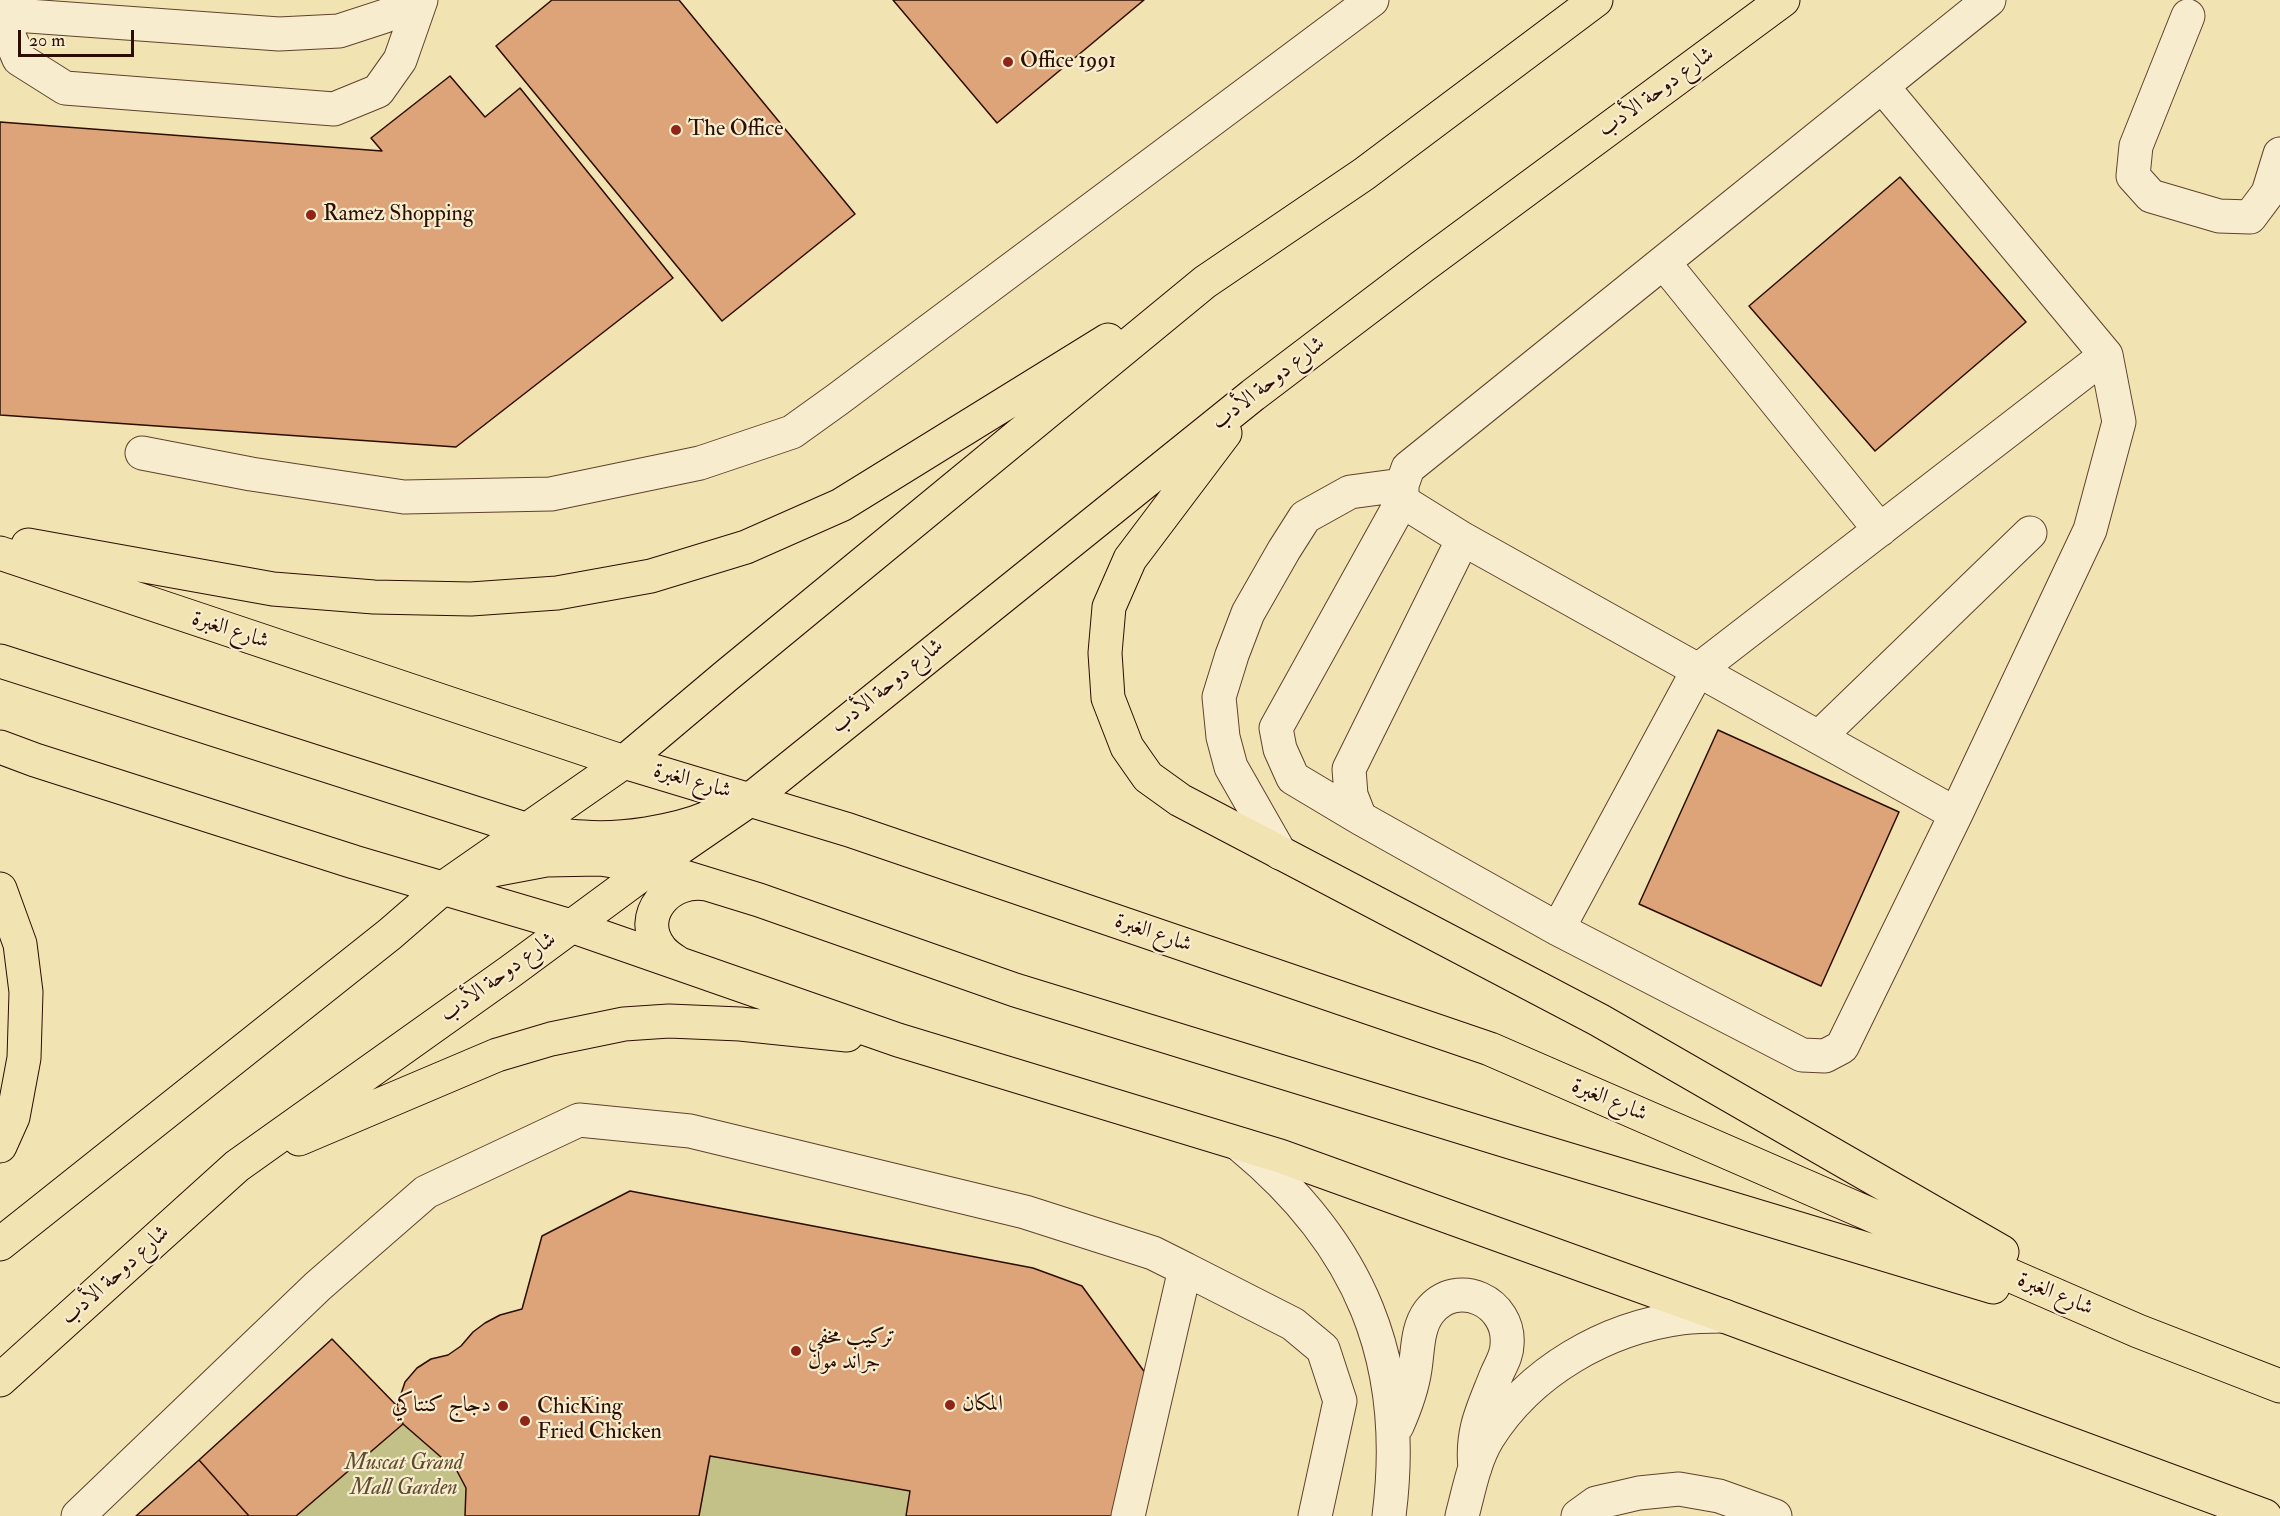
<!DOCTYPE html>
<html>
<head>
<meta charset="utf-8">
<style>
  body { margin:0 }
  #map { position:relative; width:2280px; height:1516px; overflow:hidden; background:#f2e3b3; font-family:"IM FELL Double Pica",serif }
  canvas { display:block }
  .scale { position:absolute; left:18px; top:30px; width:116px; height:27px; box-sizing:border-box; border:3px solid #2c0d00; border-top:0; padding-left:8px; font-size:18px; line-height:21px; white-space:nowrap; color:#2c0d00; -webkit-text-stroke:4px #f7edce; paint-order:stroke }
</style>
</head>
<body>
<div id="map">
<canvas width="2280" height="1516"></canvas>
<div class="scale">20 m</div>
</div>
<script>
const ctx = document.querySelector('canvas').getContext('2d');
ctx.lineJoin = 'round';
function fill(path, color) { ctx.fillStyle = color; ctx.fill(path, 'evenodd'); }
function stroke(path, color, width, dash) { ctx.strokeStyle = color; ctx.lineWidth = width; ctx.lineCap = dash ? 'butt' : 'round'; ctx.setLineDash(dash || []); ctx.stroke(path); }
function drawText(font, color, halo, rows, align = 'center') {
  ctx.font = font + ' "IM FELL Double Pica",Amiri,serif'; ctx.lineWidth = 4.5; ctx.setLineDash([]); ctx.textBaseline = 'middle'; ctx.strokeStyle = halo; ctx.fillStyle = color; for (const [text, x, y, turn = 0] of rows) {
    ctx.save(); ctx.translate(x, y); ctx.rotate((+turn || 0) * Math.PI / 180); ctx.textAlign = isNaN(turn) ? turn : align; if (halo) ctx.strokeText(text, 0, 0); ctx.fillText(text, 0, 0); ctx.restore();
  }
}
const green = new Path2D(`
  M403,1424L457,1471L466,1488L465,1516H296Z
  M710,1456L910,1491L906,1516H699Z`);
const building = new Path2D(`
  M552,0H679L855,214L722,321L496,46Z
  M893,0H1144L997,123Z
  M450,76L485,117L520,88L673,278L456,447L0,415V122L382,151L371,138Z
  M1900,177L2026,322L1875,451L1749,306Z
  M1718,730L1899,812L1821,986L1639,904Z
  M630,1191L1033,1268L1082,1286L1146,1374L1116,1516H906L910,1491L710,1456L699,1516H465L466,1488L457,1471L403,1424L397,1406L405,1382L417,1368L431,1359L448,1355L461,1346L473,1332L485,1323L500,1315L522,1309L542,1236Z
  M332,1339L397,1406L403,1424L296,1516H249L199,1460Z
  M199,1460L249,1516H136Z`);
const minor = new Path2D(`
  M0,14L279,34L339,31L385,16L421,0
  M0,15L19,59L65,88L334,109L378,91L400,60L421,0
  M2188,16L2136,146L2133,176L2151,196L2219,216L2250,217L2268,193L2280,154
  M1882,86L2106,355L2119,422L2090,530L1956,814
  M1664,263L1880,530
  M142,453L251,474L404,497L551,494L700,463L792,432L838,399L1372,0
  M1402,501L1463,539L1956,814L1842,1047L1825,1056L1802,1055L1558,929L1360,818L1293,778L1280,749L1276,728L1402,501V485L1408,468L1989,0
  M1819,737L2030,533
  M1360,818L1351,795L1349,769L1463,539
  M1280,853L1231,767L1223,737L1219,697L1232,655L1248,613L1284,550L1305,517L1350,492L1402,485
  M1558,929L1698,670L2106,355
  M1240,1145C1360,1244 1409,1360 1389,1516
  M1185,1269L1293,1324L1323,1349L1340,1401L1315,1516
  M1397,1426C1405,1408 1412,1390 1415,1369C1418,1350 1417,1328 1429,1312C1457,1276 1511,1302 1507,1345C1507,1356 1500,1366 1496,1376C1483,1409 1471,1431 1475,1468
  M78,1516L318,1286L426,1192L579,1120L690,1131L1025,1212L1153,1253L1185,1269L1128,1516
  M1462,1516C1469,1490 1474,1461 1488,1438C1530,1371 1606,1328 1682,1318C1696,1316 1710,1316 1724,1316
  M1578,1516L1596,1503L1639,1493L1679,1489L1719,1496L1775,1516`);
const major = new Path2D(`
  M1225,433L1130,559L1109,607L1105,653L1108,698L1127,747L1148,777L1180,800L1599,1020L2002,1252
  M28,545L273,589L374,597L471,599L557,593L651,576L746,547L841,505L1108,340
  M0,553L624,762L849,830L1490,1049L2138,1331L2280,1386
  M0,661L528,830C546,832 564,836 583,837C621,840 674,832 710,817
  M0,747L35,760L354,862L571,926L898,1040L1280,1156L1724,1316L2265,1516
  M474,877L493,870L546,860L600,859L652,867L759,900L1015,990L1510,1142L1993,1287
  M0,889L20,944L26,992L24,1058L13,1117L0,1146
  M678,963C672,959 665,955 660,948C636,916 669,877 707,884
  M299,1139L497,1055L551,1039L624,1024L669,1021L740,1024L847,1035
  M0,1244L390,934L443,888L624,762L726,676L1205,282L1364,174L1596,0
  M0,1380L237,1166L511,971L652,867L751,799L1253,395L1423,266L1783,0`);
const markers = [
  [1008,62,6,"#8f2418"],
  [676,130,6,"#8f2418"],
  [311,215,6,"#8f2418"],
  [796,1351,6,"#8f2418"],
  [950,1405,6,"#8f2418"],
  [503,1406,6,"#8f2418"],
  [525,1421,6,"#8f2418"]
];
const poiNames = [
  ["Office 1991",1020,62],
  ["The Office",688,130],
  ["Ramez Shopping",323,215],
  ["تركيب مخفي",808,1338],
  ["جراند مول",808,1363],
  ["المكان",962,1405],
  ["دجاج كنتاكي",491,1406,"right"],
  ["ChicKing",537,1408],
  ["Fried Chicken",537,1433]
];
const streetNames = [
  ["شارع دوحة الأدب",1657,93,-36],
  ["شارع دوحة الأدب",1269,384,-38],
  ["شارع الغبرة",230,631,18],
  ["شارع دوحة الأدب",888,687,-39],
  ["شارع الغبرة",692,782,16],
  ["شارع الغبرة",1153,934,19],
  ["شارع دوحة الأدب",499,978,-36],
  ["شارع الغبرة",1609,1101,23],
  ["شارع دوحة الأدب",116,1276,-42],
  ["شارع الغبرة",2055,1295,23]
];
const parkNames = [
  ["Muscat Grand",404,1464],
  ["Mall Garden",404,1489]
];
fill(green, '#c3c187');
fill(building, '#dda47a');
stroke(building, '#2c0d00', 1.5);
stroke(minor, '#5e422d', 35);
stroke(major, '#2c0d00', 35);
stroke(minor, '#f7edce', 33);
stroke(major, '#f2e3b3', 33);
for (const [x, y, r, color] of markers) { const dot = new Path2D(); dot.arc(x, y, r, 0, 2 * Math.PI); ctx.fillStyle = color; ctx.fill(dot); stroke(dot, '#f7edce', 2); }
drawText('22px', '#2c0d00', '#f7edce', poiNames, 'left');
drawText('22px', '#2c0d00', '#f7edce', streetNames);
drawText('italic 22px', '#614c2f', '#f7edce', parkNames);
</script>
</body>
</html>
